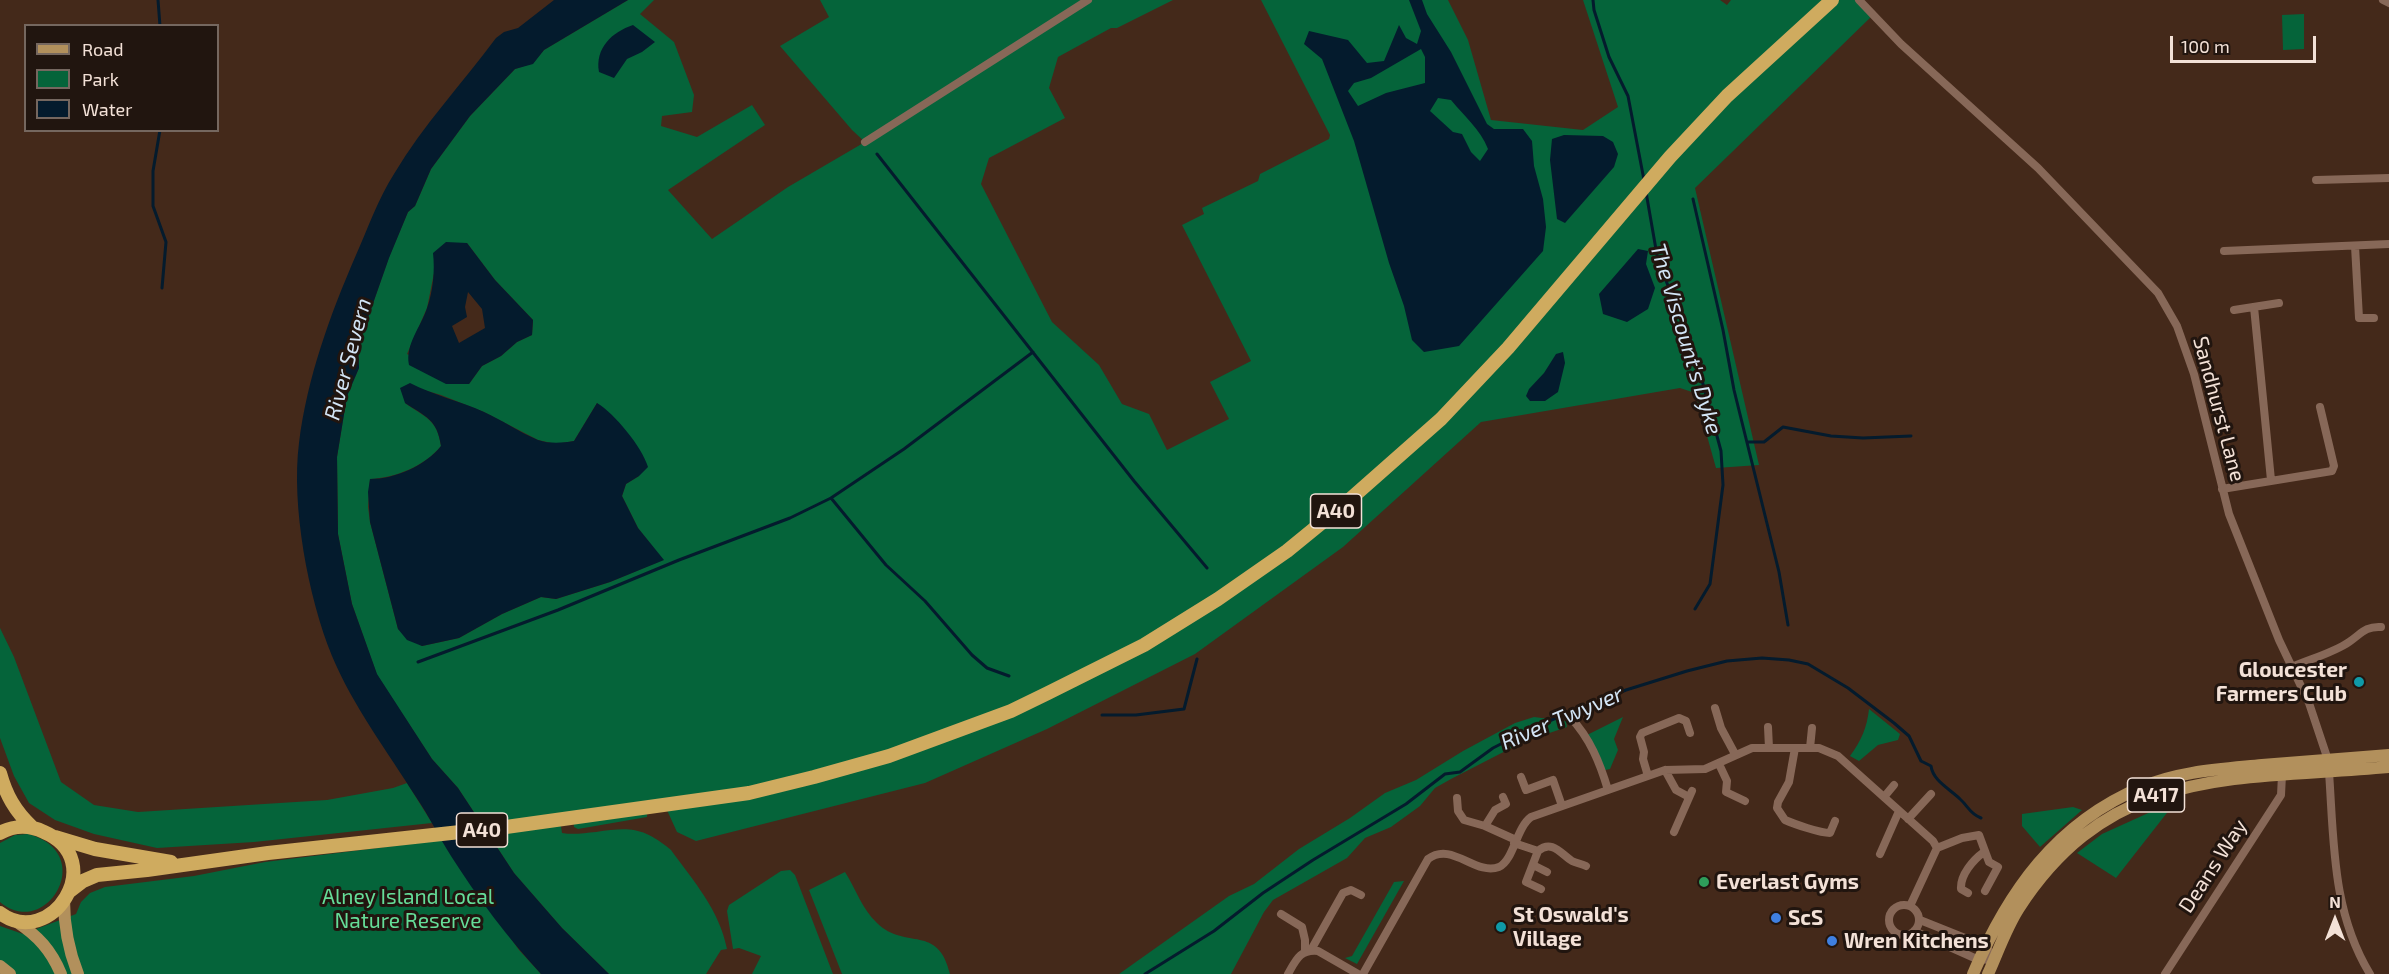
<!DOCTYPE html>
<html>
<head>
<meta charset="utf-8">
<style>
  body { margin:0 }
  #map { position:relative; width:2389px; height:974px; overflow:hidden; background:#44291a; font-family:"Exo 2",sans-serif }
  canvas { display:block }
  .legend { position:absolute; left:24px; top:24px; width:195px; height:108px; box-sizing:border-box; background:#21150f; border:2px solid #75675f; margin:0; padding:8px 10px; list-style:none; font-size:18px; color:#f3e1d7 }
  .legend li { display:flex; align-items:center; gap:12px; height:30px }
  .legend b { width:30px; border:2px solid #75675f }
  .north { position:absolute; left:2305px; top:890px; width:60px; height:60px; -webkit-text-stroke:4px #21150f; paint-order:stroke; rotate:0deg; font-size:16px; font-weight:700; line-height:24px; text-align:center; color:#f3e1d7 }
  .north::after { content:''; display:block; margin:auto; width:21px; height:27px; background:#f3e1d7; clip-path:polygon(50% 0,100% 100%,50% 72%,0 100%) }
  .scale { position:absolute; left:2170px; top:36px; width:146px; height:27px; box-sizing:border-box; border:3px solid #f3e1d7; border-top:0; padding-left:8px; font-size:18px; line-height:21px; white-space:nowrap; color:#f3e1d7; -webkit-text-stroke:4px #21150f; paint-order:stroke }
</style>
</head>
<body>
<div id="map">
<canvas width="2389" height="974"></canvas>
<ul class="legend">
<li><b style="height:8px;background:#b2905c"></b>Road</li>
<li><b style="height:16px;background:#05643a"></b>Park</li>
<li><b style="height:16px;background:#041b2d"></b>Water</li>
</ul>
<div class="north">N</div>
<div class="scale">100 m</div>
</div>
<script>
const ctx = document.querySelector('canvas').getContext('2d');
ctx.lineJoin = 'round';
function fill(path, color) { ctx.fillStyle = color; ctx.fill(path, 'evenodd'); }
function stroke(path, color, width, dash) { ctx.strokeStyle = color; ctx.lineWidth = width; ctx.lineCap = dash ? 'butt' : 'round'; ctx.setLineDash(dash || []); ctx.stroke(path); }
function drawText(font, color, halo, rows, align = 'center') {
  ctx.font = font + ' "Exo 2",sans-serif'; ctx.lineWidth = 6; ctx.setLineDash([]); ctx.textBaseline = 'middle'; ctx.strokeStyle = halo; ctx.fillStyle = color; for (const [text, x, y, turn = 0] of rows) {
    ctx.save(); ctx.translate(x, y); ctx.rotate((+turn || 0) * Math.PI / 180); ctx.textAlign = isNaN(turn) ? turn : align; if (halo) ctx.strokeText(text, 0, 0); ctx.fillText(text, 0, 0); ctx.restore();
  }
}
const green = new Path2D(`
  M628,0H654L640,14L674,42L694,95L692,112L662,116L661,126L697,137L752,105L765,125L668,190L712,239L788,187L865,142L852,130L780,46L829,17L820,0H1173L1117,28H1111L1058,57L1049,88L1065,118L989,158L981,184L1052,322L1099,365L1122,404L1149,414L1167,450L1229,419L1210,382L1251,361L1182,225L1204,214L1202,208L1258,181L1260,174L1329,139L1330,135L1261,0H1448L1468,40L1491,120L1583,130L1618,107L1583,0H1720L1727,5L1731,0H1859L1873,15L1695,188L1759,465L1716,468L1695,393L1680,388L1481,422L1343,547L1195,654L1047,729L925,783L696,841L677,832L666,808L647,810V817L578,829L574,827L573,818L560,820L562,833C574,835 584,833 596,832C630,827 643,827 671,850C694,882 719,909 727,949L721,950L706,974H609L562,928L514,873L458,788L432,759L377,675L352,604L338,534L337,457L347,396L359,368L358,347L389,257L408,212L415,206L431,169L470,116L515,69L533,63L544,50ZM467,243L495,280L533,320L532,335L517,342L501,356L482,366L469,384L407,354L427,308L435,268ZM424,390L441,395L484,412L538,440L556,444L574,441L597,403L639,476L626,484L622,496L638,528L663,560L610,582L556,599L541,597L502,614L459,638L422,646L398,629L370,522L368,507L370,479C395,478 425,466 441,446C437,419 426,418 405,403Z
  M2304,14V49L2283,50L2282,15Z
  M0,628L14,657L61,782L94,805L138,812L327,800L393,788L407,783L432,823L254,842L157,848L94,834L55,820L29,803L14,776L0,738Z
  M1869,709L1900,734L1898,740L1878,745L1859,761L1850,756C1861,741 1867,728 1869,709Z
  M1534,717L1566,721L1567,727L1523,742L1451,779L1435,788L1420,806L1391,827L1365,838L1347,858L1273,900L1264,912L1231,974H1119L1229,896L1254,884L1299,849L1350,818L1385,793L1416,780L1463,751L1515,723Z
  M1623,717L1614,739L1618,750L1610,769L1605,770L1587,735Z
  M2177,800L2116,878L2077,853L2102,834Z
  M2073,807L2082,810L2040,847L2022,826V814Z
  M28,834C99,853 46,941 0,902V843L15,835Z
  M442,840L519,950L541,974H0V926L23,934L76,914L81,902L90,893L105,887L194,876L265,862Z
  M790,870L795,875L833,974H752L761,956L739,948L733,949L727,911L729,905L781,871Z
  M845,872C856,889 862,909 877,923C906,951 938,923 950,974H842L809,890Z
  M1404,881L1357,964L1345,958L1352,956L1394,882Z`);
const water = new Path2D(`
  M554,0H628L544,50L533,64L515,69L470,116L431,169L415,206L408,212L389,258L358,346L359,368L347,396L337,457L338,534L352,604L377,674L432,759L458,788L514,873L562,928L609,974H541C508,938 477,897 451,856C439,837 429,816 416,797C387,751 353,706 332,656C308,597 291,505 299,443C307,378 330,315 356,255C368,228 378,199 394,174C423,125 462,84 496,38L504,32L518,28Z
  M1409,0H1422L1427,14L1451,52L1487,124L1494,129H1523L1532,141L1534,166L1543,199L1546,227L1543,251L1459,346L1424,352L1412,340L1404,306L1389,263L1354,141L1322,59L1304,44L1309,31L1348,40L1367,63L1384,61L1399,25L1406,38L1417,44L1421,31ZM1421,49L1425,57V83L1386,93L1358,106L1348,91L1354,83L1371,78ZM1438,98L1451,100C1465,117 1480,129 1488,149L1480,161L1471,152L1462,134L1453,132L1430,111Z
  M633,25L655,42L642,52L627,59L614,78L599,72C595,48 612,32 633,25Z
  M1564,135L1603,136L1613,142L1618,154L1614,167L1565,223L1557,219L1550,160L1552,139Z
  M446,242L467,243L495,280L533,320L532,335L517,342L501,356L482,366L469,384H446L409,365C405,344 421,327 427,308C433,291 435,271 433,253ZM468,292L482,309L485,328L459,343L452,326L467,317L465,307Z
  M1638,249L1648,251L1646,264L1655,288L1648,309L1627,322L1603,314L1599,294Z
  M1563,352L1565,363L1558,392L1545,401H1530L1526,396L1529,389L1544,373L1556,354Z
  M410,383C433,395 460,401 484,412C502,420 519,432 538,440C550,444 562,443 574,441L597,403C615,414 642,447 648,467L639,476L626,484L622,496L638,528L664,560L610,582L556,599L541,597L502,614L459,638L422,646L407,640L398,629L370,522L368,492L370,479C395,479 425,466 441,446C437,419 426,417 405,403L400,388Z`);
const stream = new Path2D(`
  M158,0L160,26
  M1593,0L1594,10L1609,57L1628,96L1644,180
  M160,130L153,171V206L166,242L162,288
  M877,154L1134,481L1207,568
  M1646,192L1658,261L1693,347L1721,451L1723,485L1710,584L1695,609
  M1693,199L1723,330L1734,390L1779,572L1788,625
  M1748,442H1764L1783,427L1831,436L1863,438L1911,436
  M831,498L904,449L1033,352
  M418,662L558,610L679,560L790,518L831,498L886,565L925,601L972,655L987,668L1009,676
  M1102,715H1136L1184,709L1197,659
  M1145,974L1214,931L1263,893L1313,860L1406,804L1445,774L1460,772L1493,748L1534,727L1626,690L1687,671L1727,661L1762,658L1789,660L1808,664L1848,688L1894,723L1909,736L1921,761L1931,766C1933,781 1950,789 1960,799C1969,807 1969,813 1981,818`);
const street = new Path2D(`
  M1859,0L1901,44L2038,168L2158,293L2177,326L2194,374L2229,514L2279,640L2309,703L2328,760
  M2383,0L2389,3
  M865,142L1088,0
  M2316,180L2389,178
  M2355,246L2359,318H2374
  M2224,251L2389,244
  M2254,307L2271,480
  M2234,310L2279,303
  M2222,489L2332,471L2334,466L2320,407
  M2292,667C2310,659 2333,653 2349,642C2361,634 2365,626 2381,627
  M1715,708L1721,728L1735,754
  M1570,717C1590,738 1600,763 1608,790
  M1768,727L1769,748
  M1795,748L1789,782L1778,802L1777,808L1785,820C1794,824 1820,833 1830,833L1835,821
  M1810,748L1812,728
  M1719,764L1727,781L1726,792L1745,801
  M1665,770L1676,790L1689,797
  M2329,772C2334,842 2332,912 2370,974
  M1648,776L1643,759L1644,752L1640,737L1642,733L1679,718L1686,721L1690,733
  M1521,777L1526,790L1553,780L1562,806
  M1884,797L1894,785
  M1457,798L1458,811L1464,820L1485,826L1516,840
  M1908,819L1931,794
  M1485,826L1495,810L1506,804L1503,797
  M1674,832L1692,791
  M1514,843L1538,851C1552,839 1561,854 1572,861C1576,863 1582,864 1586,866
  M1538,851L1526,882L1541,889
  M1880,854L1899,811
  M1533,865L1547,872
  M1968,893L1961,889C1960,875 1973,860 1984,852
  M1889 920a15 15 0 1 1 30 0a15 15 0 1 1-30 0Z
  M1910,906L1937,848L1962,838L1979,835L1989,862L1998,867L1985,891
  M1281,914L1302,927L1305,940V951
  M1920,920L1985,946L1995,958
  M1914,931L1979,960L1995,959
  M1311,950L1343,893L1351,890L1361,895
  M1288,974C1296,960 1300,949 1318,951L1358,974
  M1363,974L1428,859C1452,841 1475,876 1499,867C1514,860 1516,828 1531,817L1665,770L1705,769L1752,748H1819L1838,756L1933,841L1937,848
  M2165,974L2281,795L2282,775`);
const primary = new Path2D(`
  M64,900C64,927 68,949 78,974
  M17,922C38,936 51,950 61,974
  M0,966L10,974
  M1973,974C2008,892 2056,823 2142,787C2179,771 2222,769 2262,765C2304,762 2347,758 2389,755
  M1988,974C1998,952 2006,928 2019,908C2113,763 2239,781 2389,767`);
const highway = new Path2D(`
  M0,773C6,795 15,811 32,827
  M0,833C14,825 30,825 44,832C110,860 51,951 0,913
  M55,837L95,849L171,862
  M70,891L83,881L97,875L147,870L268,853L506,827L749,793L814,777L889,756L1011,711L1048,693L1144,645L1218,599L1287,551L1347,502L1441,419L1508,348L1670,157L1727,96L1832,0`);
const markers = [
  [2359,682,6,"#0f9aa8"],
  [1704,882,6,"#2e9e5b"],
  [1776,918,6,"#3f7fe0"],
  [1501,927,6,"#0f9aa8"],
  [1832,941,6,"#3f7fe0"]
];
const shields = [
  [1336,511,51],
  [2156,795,57],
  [482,830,51]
];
const shieldNames = [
  ["A40",1336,511],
  ["A417",2156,795],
  ["A40",482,830]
];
const streetNames = [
  ["Sandhurst Lane",2219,409,75],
  ["Deans Way",2213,866,-57]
];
const poiNames = [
  ["Gloucester",2347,670,"right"],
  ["Farmers Club",2347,694,"right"],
  ["Everlast Gyms",1716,882],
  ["St Oswald's",1513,915],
  ["Village",1513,939],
  ["ScS",1788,918],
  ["Wren Kitchens",1844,941]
];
const parkNames = [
  ["Alney Island Local",408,897],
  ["Nature Reserve",408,921]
];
const waterNames = [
  ["The Viscount's Dyke",1686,339,73],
  ["River Severn",348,359,-75],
  ["River Twyver",1562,718,-23]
];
fill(green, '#05643a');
fill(water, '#041b2d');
stroke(stream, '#041b2d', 3);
stroke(street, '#876858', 8);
stroke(primary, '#b2905c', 12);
stroke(highway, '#cfab5f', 14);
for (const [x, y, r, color] of markers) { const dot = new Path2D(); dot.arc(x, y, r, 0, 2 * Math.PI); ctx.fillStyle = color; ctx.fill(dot); stroke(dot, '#21150f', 2); }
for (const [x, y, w] of shields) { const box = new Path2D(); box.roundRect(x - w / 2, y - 17, w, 34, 4.5); ctx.fillStyle = '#21150f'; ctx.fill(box); stroke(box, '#f3e1d7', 1.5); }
drawText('bold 20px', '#f3e1d7', null, shieldNames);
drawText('21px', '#f3e1d7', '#21150f', streetNames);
drawText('bold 21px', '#f3e1d7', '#21150f', poiNames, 'left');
drawText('21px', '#65dd98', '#21150f', parkNames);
drawText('italic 22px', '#d3e5f6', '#21150f', waterNames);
</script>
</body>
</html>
